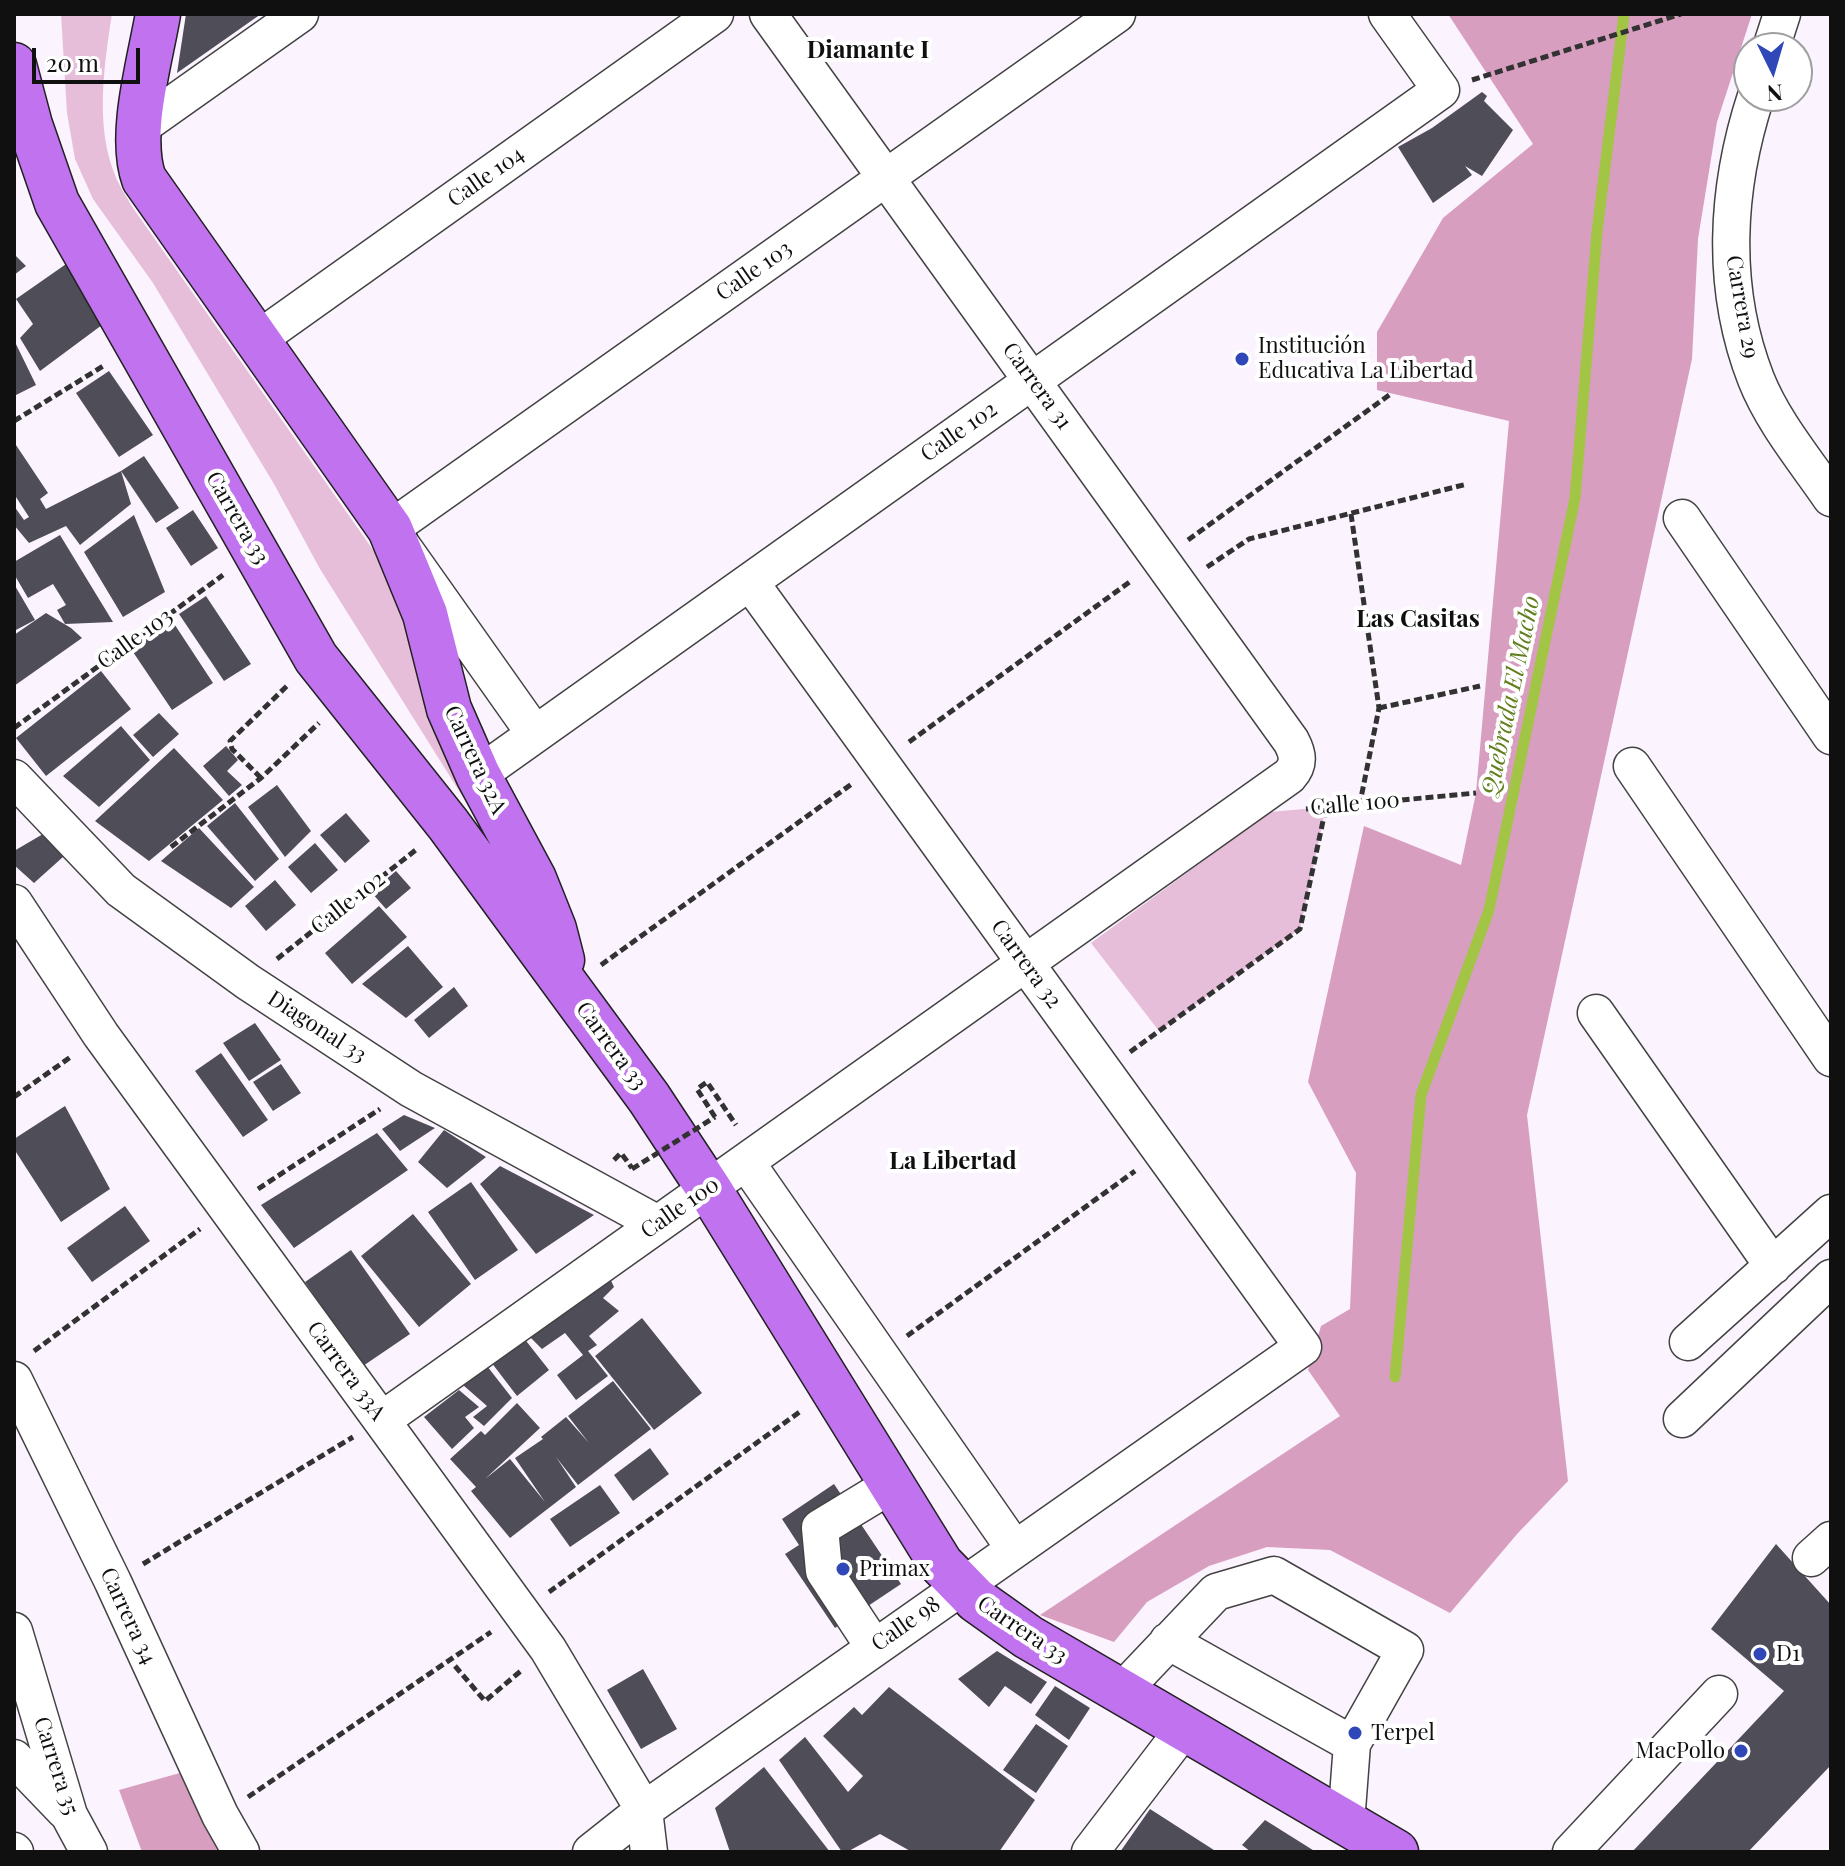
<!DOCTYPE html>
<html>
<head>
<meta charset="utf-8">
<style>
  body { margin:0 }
  #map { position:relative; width:1845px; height:1866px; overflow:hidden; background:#fbf3fe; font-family:"Playfair Display",serif }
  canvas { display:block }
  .frame { position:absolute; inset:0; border:16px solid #101010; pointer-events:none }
  .north { position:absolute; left:1733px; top:32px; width:80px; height:80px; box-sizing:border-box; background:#fff; border:2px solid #9f9f9f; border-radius:50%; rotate:175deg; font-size:22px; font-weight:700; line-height:32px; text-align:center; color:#101010 }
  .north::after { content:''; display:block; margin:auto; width:28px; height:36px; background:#3048b7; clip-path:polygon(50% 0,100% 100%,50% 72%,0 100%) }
  .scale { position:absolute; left:32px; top:48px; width:108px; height:36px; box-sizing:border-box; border:4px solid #101010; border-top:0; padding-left:10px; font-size:24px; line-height:28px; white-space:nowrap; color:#101010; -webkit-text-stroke:6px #fff; paint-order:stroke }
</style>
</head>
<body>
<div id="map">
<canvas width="1845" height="1866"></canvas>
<div class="frame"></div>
<div class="north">N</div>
<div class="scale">20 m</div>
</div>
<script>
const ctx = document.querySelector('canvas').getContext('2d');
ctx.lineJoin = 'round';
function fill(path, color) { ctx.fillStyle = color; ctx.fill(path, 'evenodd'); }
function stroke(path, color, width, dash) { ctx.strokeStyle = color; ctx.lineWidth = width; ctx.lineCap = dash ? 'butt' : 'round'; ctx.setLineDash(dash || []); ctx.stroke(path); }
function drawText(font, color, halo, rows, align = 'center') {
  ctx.font = font + ' "Playfair Display",serif'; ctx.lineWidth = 8; ctx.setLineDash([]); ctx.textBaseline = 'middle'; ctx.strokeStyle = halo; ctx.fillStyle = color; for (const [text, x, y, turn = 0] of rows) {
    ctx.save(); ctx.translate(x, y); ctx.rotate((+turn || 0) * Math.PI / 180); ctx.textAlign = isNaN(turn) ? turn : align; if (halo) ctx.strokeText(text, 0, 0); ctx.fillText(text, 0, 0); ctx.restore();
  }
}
const green = new Path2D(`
  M61,14H112C104,64 95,127 115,175C119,186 127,197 133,208L378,557L409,633L435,725L476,818L320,569L274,484L153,283L93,199L75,159L67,113Z
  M1326,807L1300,929L1159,1031L1091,943L1270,812Z`);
const forest = new Path2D(`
  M1448,14H1752L1717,122L1698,239L1692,359L1527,1115L1568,1481L1518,1533L1450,1613L1330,1550L1267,1547L1209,1566L1147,1602L1114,1642L1040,1615L1340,1416L1308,1370L1321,1326L1350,1309L1356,1173L1308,1082L1364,826L1461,865L1476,793L1509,421L1377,390V332L1443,218L1533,144Z
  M187,1771L224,1852H142L119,1790Z`);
const stream = new Path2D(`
  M1395,1377L1421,1095L1489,910L1575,498L1597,232L1624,14`);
const building = new Path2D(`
  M186,14H261L177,73Z
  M1482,92L1487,96L1484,101L1513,130L1482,176L1465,166L1472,175L1433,203L1398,147L1432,128Z
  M14,254L26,266L14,275Z
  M69,262L106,322L40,371L20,338L33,324L16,299Z
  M14,340L36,385L14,396Z
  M109,371L153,435L119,457L76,393Z
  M14,442L48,493L40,499L46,509L121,471L144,456L179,508L156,523L121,471L131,504L80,545L66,526L29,543L14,525V506L24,520L29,517L14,494Z
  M193,510L218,548L191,566L166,528Z
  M134,515L165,592L123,617L84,552Z
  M60,535L113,622L65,624L57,610L66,605L53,584L28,598L14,574V562Z
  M14,584L35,620L14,631Z
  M206,596L251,664L224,681L179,614Z
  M46,613L71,628L82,638L14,686V635Z
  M173,622L213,683L172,710L131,649Z
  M101,671L131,709L46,776L16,738Z
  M159,713L179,734L153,757L133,735Z
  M121,726L150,760L99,807L63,776Z
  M226,746L238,760L227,771L242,785L229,796L203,766Z
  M174,748L223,800L149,861L95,821Z
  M277,785L311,831L285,857L248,807Z
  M235,803L279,859L255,881L207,826Z
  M346,813L370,841L345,863L320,835Z
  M55,827L73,848L34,883L14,865V851Z
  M199,828L254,887L231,908L161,861Z
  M315,843L338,870L311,893L288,867Z
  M396,871L411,888L386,909L371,892Z
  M275,880L296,905L266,931L245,906Z
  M379,906L407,937L352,984L325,953Z
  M408,946L443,987L406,1018L362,984Z
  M454,987L468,1006L429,1038L414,1020Z
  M255,1023L281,1060L249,1081L223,1043Z
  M221,1053L268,1120L243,1137L195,1071Z
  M281,1064L301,1093L273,1111L253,1082Z
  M65,1106L110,1189L61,1222L14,1149V1139Z
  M404,1115L435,1128L400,1151L382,1129Z
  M444,1130L486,1157L447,1188L418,1162Z
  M377,1133L408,1170L294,1248L261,1205Z
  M500,1166L594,1215L536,1254L480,1184Z
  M471,1182L518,1250L475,1280L428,1212Z
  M125,1206L150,1241L92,1282L67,1248Z
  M413,1214L471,1284L419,1327L361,1256Z
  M351,1250L410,1334L363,1366L305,1282Z
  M606,1270L614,1287L603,1298L619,1311L589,1336L597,1345L588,1351L608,1376L576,1400L557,1375L583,1355L565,1333L542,1349L527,1334Z
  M642,1318L702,1393L654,1430L595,1356Z
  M523,1337L549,1370L517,1396L491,1362Z
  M487,1366L512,1398L484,1426L473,1417L487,1406L463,1385Z
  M613,1381L651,1429L578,1485L556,1457L576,1487L510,1538L471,1491L476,1487L450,1459L481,1431L485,1435L517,1403L540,1428L485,1479L510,1459L545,1502L515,1458L543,1439L541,1437L566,1417L589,1443L568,1416Z
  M459,1390L479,1407L465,1417L474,1428L452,1449L424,1417Z
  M650,1448L669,1474L633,1501L614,1475Z
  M834,1484L901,1584L835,1628L785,1554L799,1545L782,1519Z
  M600,1485L620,1513L570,1547L550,1519Z
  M1776,1544L1831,1605V1765L1748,1852H1632L1784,1691L1711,1629Z
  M997,1651L1047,1682L1031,1704L1005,1686L989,1707L958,1679Z
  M643,1669L677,1729L641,1749L607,1690Z
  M1055,1686L1090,1708L1069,1740L1035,1715Z
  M889,1687L1035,1800L999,1852H912L880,1834L847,1852H842L779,1760L805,1737L848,1792L863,1776L823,1736L854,1707L862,1715Z
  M1036,1724L1068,1746L1036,1793L1003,1770Z
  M764,1767L830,1852H730L715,1808Z
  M1150,1809L1217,1852H1120Z
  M1265,1820L1316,1852H1251L1242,1845Z`);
const path = new Path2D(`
  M1472,80L1681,14
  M14,421L105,365
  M1351,514L1379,708L1360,803
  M1188,540L1392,393
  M1207,567L1249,539L1467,484
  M1379,708L1480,686
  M14,728L223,575
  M909,742L1131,581
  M261,778L232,749L230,741L289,684
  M1306,809L1476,793
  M171,847L261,778L319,723
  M277,959L417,849
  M601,965L853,783
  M1130,1052L1300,929L1326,807
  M14,1097L72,1056
  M715,1117L697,1089L707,1082L736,1125
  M614,1160L621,1153L632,1168
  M258,1189L380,1109
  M907,1336L1135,1171
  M34,1351L200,1229
  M143,1564L353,1437
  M549,1592L801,1411
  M455,1666L485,1701L522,1670
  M248,1797L491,1632`);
const minor = new Path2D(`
  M1771,48L1782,14
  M1756,96C1726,188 1720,287 1756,379C1773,422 1805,460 1831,498
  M139,128L300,14
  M257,340L715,14
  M1682,518L1831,736
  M535,734L390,529L1117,14
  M1632,766L1831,1058
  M478,775L1441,90L1387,14
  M14,778L121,890L248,982L411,1089L658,1224
  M14,903L101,1035L548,1649L644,1810L649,1852
  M1596,1013L1773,1266
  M746,1162L1014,1548
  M1688,1342L1831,1213
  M14,1380L113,1582L220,1815L241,1852
  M1682,1419L1831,1278
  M382,1420L1289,776C1300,764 1298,754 1291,741L768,14
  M1811,1558L1831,1540
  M14,1631L69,1815L89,1852
  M1168,1641L1352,1744
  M874,1647L824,1571L820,1528L891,1485
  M1121,1692L1216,1592L1274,1575L1405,1650L1352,1744L1346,1823
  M14,1758L65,1811
  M14,1851L15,1852
  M591,1852L644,1810L1303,1347L750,582
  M1090,1852L1184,1729
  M1571,1852L1719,1694`);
const major = new Path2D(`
  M158,14C150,61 128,135 144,179L390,529L425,614L449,709L478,775L534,879L554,929L562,960
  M14,65L30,125L57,203L316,658L448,824L649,1098L709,1189L941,1564L976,1600L1028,1637L1396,1852`);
const pathBridge = new Path2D(`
  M632,1169L715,1117`);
const markers = [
  [1242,359,8,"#3048b7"],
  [843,1569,8,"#3048b7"],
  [1760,1654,8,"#3048b7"],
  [1355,1733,8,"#3048b7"],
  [1741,1751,8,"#3048b7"]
];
const streetNames = [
  ["Calle 104",486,177,-35],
  ["Calle 103",754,271,-35],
  ["Carrera 29",1742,307,80],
  ["Carrera 31",1037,386,54],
  ["Calle 102",959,432,-35],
  ["Carrera 33",237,518,60],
  ["Calle 103",135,639,-36],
  ["Carrera 32A",475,760,65],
  ["Calle 100",1355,804,-5],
  ["Calle 102",348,903,-38],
  ["Carrera 32",1026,964,54],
  ["Diagonal 33",317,1027,33],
  ["Carrera 33",611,1046,54],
  ["Calle 100",680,1208,-35],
  ["Carrera 33A",346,1371,54],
  ["Carrera 34",128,1616,65],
  ["Calle 98",906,1624,-35],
  ["Carrera 33",1022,1630,34],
  ["Carrera 35",56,1766,72]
];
const poiNames = [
  ["Institución",1258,346],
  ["Educativa La Libertad",1258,371],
  ["Primax",859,1569],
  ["D1",1776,1654],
  ["Terpel",1371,1733],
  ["MacPollo",1725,1751,"right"]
];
const neighbourhoodNames = [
  ["Diamante I",868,51],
  ["Las Casitas",1418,620],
  ["La Libertad",953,1162]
];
const waterNames = [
  ["Quebrada El Macho",1511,696,-78]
];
fill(green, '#e7bed9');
fill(forest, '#d79ebf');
stroke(stream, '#a3c546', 11);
fill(building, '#4f4d58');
stroke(minor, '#434343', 39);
stroke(major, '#212121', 47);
stroke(path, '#323232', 5, [8, 4]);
stroke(minor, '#fff', 36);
stroke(major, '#c072ef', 44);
stroke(pathBridge, '#323232', 5, [8, 4]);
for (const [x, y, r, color] of markers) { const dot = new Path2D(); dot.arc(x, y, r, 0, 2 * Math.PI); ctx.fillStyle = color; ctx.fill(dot); stroke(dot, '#fff', 3); }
drawText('22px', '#101010', '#fff', streetNames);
drawText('22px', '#101010', '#fff', poiNames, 'left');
drawText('bold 24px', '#101010', '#fff', neighbourhoodNames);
drawText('italic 24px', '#617f1d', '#fff', waterNames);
</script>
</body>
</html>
